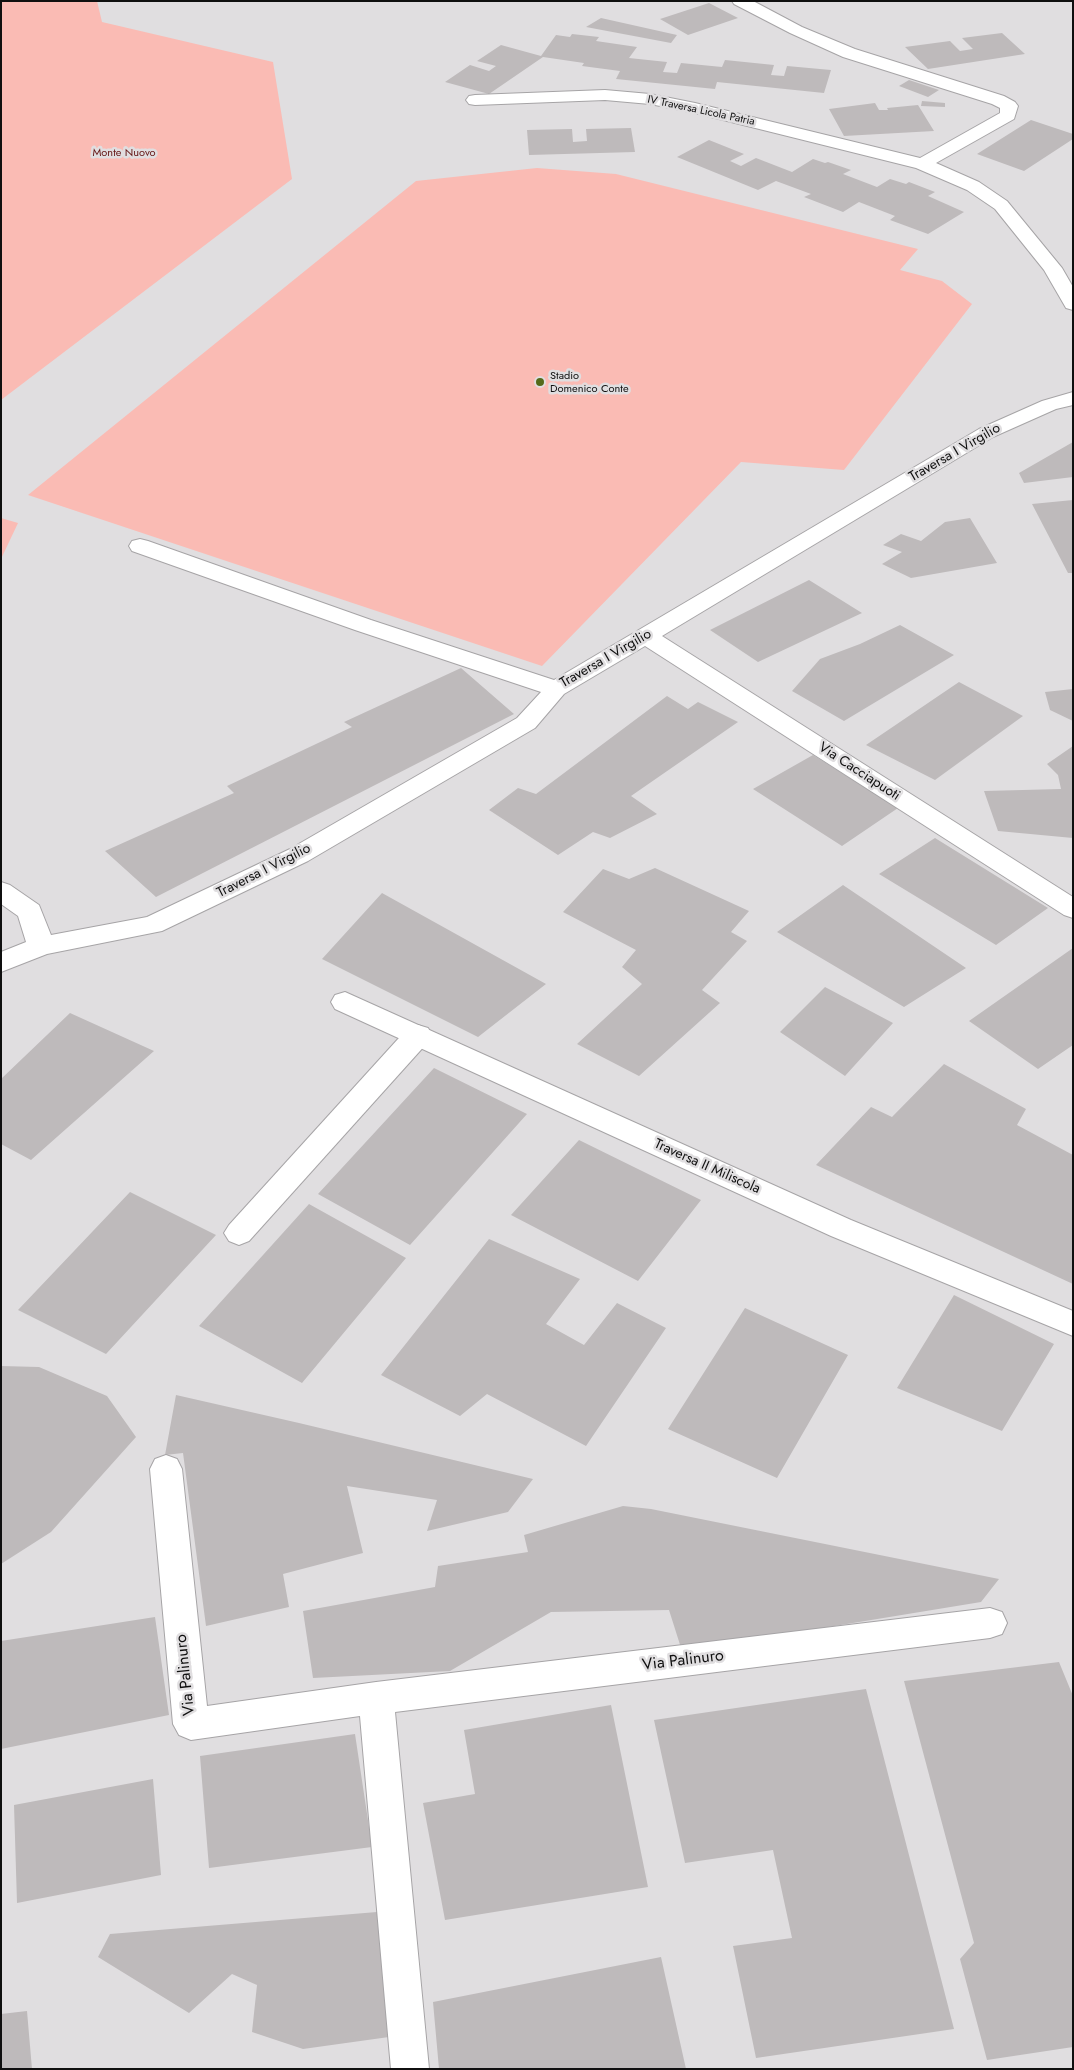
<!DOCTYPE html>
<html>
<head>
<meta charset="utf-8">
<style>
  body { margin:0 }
  #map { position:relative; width:1074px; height:2070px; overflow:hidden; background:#e0dee0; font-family:Jost,sans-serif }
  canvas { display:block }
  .frame { position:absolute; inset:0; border:2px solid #0f0f0f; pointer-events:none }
</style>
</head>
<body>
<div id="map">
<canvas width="1074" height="2070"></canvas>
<div class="frame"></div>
</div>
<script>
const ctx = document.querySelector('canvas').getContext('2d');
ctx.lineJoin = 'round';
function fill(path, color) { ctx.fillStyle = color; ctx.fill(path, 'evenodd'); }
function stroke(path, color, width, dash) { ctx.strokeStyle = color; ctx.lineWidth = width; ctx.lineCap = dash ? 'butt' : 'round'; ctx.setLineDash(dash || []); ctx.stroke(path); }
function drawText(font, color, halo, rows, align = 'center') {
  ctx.font = font + ' Jost,sans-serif'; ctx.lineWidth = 5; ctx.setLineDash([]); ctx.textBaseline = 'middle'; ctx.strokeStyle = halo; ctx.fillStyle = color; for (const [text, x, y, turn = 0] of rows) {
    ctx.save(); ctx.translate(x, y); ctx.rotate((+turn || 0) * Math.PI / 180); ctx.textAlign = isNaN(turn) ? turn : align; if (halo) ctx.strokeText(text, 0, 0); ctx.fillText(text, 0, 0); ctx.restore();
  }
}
const green = new Path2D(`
  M1,1H97L102,22L273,62L292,179L1,400Z
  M537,168L616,174L918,249L900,270L942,281L972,304L844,470L741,462L542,666L28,495L416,181Z
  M1,518L18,523L1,559Z`);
const building = new Path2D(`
  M709,3L738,18L688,35L660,19Z
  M601,18L677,35L671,43L586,27Z
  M1002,33L1025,54L928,69L905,47L950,41L960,51L973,49L962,38Z
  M572,34L599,37L596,41L637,47L629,58L667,62L663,72L677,73L681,63L722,67L725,60L774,65L771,75L784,76L787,66L831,70L824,93L717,82L715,89L616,79L620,71L582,66L584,63L543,57L489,94L445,82L470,65L489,71L496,66L477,61L501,45L541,56L556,35L570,37Z
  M909,80L939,90L928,97L899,86Z
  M922,101L945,103V107L921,106Z
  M875,103L879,110H888L887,108L918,105L934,131L844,136L829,109Z
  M1031,120L1073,134V139L1024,171L977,154Z
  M631,128L635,152L529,155L527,130L572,129L573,142L587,141L586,129Z
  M709,140L744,154L730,161L741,166L756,158L792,172L813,159L825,163L828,162L851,170L843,174L877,187L890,179L906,184L909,182L935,192L928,196L964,212L928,234L890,220L895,216L859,202L843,212L804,197L811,194L776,181L758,190L677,157Z
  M1073,442V477L1024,483L1019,473Z
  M1073,500V573H1068L1032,504Z
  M970,518L997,563L911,578L882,564L902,552L883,545L901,534L921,541L945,522Z
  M809,580L862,613L758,662L710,630Z
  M900,625L954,655L844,721L792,691L820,659L860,644Z
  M461,668L514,714L156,897L105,851L234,793L227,786L352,727L344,722Z
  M959,682L1023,716L935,780L866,745Z
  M1073,689V721L1050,710L1045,692Z
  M667,696L688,709L698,702L738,722L631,796L657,814L610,838L593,832L558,855L489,810L518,788L536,794Z
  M1073,746V838L998,831L984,791L1061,789L1058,775L1047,764Z
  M813,755L898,808L842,846L753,789Z
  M935,838L1048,908L996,945L879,874Z
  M655,868L749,911L731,932L747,941L702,990L720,1003L639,1076L577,1044L642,984L622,967L636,950L563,912L603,869L629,879Z
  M843,885L966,968L904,1007L777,932Z
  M382,893L546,984L478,1037L322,959Z
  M1073,948V1045L1038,1069L969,1021Z
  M825,987L893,1023L845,1076L780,1032Z
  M70,1013L154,1051L31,1160L1,1144V1079Z
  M944,1064L1026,1109L1017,1125L1073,1155V1284L816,1165L871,1107L892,1117Z
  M434,1068L527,1114L410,1245L318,1194Z
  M579,1140L701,1200L638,1281L511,1215Z
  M130,1192L216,1235L106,1354L18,1310Z
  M309,1204L406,1258L302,1383L199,1326Z
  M489,1239L580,1279L546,1324L584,1345L617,1303L666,1328L586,1446L487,1394L460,1416L381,1375Z
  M954,1295L1054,1344L1002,1431L897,1388Z
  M745,1308L848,1355L777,1478L668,1429Z
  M1,1366L39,1367L107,1396L136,1437L51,1532L1,1564Z
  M176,1395L299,1423L533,1479L508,1512L427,1531L437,1500L347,1486L363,1553L283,1574L289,1607L206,1626L183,1453L165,1455Z
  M623,1506L651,1509L999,1579L981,1602L682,1651L669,1610L551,1612L450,1671L313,1678L303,1611L435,1587L438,1566L528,1552L524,1535Z
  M155,1617L169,1715L1,1749V1641Z
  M1059,1662L1073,1696V2047L987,2060L960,1959L974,1943L904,1681Z
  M866,1689L954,2029L756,2058L733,1946L792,1938L773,1850L685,1863L654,1720Z
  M611,1705L648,1887L445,1920L423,1803L475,1794L464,1730Z
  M355,1734L372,1847L209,1868L200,1756Z
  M153,1779L161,1875L17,1903L14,1805Z
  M377,1912L389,2037L303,2049L252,2032L257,1985L232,1974L189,2013L98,1957L110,1934Z
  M661,1957L686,2069H439L433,2002Z
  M27,2011L32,2069H1V2014Z`);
const service = new Path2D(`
  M418,1025L428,1028L432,1035L428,1042L249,1241L239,1245L229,1241L224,1233L229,1225L408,1028Z`);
const minor = new Path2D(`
  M732,1H753L802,27L855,49L1004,96L1015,102L1018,106L1014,119L936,163L979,182L1007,201L1062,268L1073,287V310L1066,308L1044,270L995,209L967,190L916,168L695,113L650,104L605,100L475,105L469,104L466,100L469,96L475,95L605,90L650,94L695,103L920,158L1000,113V108L992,104L843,57L790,33L734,4Z
  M1073,392V405L1056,409L993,437L662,636L1073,897V918L1064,915L645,646L564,694L535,728L308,861L162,931L47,954L1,972V952L26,942L18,916L1,904V882L10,885L39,905L51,935L147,917L290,849L517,718L541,692L355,630L132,551L129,546L132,541L140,539L148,541L371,620L554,680L979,429L1042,401Z
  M345,992L851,1220L1073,1311V1336L831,1236L335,1009L331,1002L335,995Z
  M166,1455L177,1459L182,1469L207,1706L376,1682L990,1608L1002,1612L1007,1623L1002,1634L990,1638L395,1712L429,2069H391L360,1716L191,1740L179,1735L173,1724L150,1469L155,1459Z`);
const markers = [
  [540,382,5,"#546a1a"]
];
const farStreetnames = [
  ["IV Traversa Licola Patria",701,111,12]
];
const farParknames = [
  ["Monte Nuovo",124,153]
];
const farPoinames = [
  ["Stadio",550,376],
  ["Domenico Conte",550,389]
];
const streetNames = [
  ["Traversa I Virgilio",955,453,-30],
  ["Traversa I Virgilio",606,659,-30],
  ["Via Cacciapuoti",859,772,33],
  ["Traversa I Virgilio",264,871,-27],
  ["Traversa II Miliscola",707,1167,24]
];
const nearStreetnames = [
  ["Via Palinuro",683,1661,-7],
  ["Via Palinuro",186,1675,-96]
];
fill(green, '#fabbb4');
fill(building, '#bebabb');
stroke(service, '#a6a4a6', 2);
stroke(minor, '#a6a4a6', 2);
fill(service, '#fff');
fill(minor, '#fff');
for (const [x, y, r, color] of markers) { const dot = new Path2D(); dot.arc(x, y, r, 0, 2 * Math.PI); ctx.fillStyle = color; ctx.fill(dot); stroke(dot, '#e0dee0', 2); }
drawText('11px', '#0f0f0f', '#e0dee0', farStreetnames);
drawText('11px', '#641514', '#e0dee0', farParknames);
drawText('11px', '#0f0f0f', '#e0dee0', farPoinames, 'left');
drawText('14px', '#0f0f0f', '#e0dee0', streetNames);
drawText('16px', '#0f0f0f', '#e0dee0', nearStreetnames);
</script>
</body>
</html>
